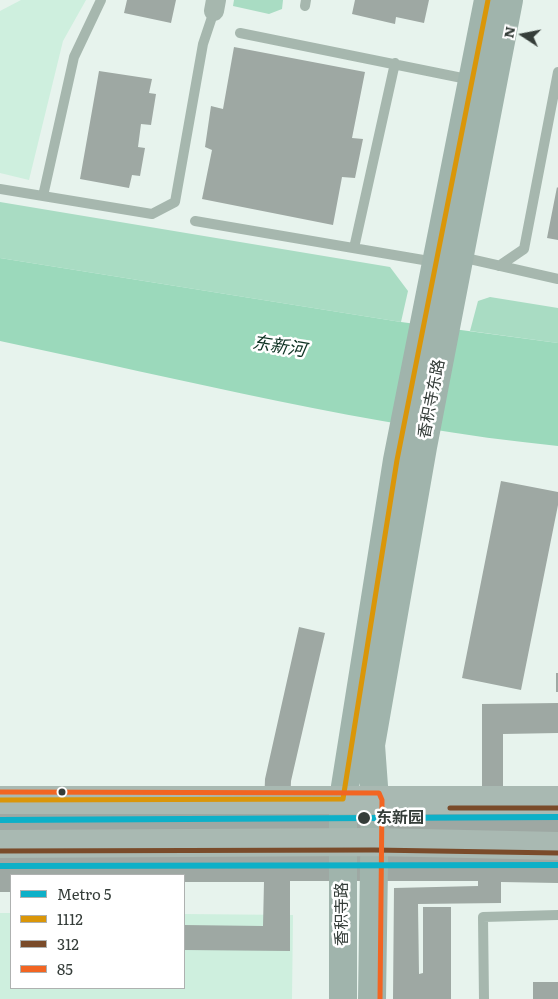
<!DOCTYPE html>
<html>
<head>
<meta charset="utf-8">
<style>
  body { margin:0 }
  #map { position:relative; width:558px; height:999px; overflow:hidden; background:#e7f3ed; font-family:Literata,serif }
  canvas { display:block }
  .legend { position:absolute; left:10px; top:874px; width:175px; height:115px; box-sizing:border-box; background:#fff; border:1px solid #aeb1b0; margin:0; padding:6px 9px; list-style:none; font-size:15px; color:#353d39 }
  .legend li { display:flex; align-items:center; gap:10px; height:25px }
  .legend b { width:25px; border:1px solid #aeb1b0 }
  .north { position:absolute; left:498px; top:10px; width:50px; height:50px; -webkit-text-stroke:4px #fff; paint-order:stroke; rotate:281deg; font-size:14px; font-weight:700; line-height:20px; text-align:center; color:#353d39 }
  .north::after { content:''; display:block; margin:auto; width:18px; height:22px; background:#353d39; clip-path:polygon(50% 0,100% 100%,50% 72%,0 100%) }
</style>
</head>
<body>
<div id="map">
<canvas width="558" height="999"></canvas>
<ul class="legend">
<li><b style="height:6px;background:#0db0c8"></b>Metro 5</li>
<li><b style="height:6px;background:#da9609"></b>1112</li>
<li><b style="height:6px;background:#7a4b2a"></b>312</li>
<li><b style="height:6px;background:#f26522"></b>85</li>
</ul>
<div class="north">N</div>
</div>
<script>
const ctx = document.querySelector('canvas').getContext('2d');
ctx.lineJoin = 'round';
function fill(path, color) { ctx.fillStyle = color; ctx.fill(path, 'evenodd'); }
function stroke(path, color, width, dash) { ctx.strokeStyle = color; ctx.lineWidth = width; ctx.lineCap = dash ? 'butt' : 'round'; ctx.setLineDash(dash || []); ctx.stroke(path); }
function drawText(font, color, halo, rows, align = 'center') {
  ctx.font = font + ' Literata,"Noto Sans SC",serif'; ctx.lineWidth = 5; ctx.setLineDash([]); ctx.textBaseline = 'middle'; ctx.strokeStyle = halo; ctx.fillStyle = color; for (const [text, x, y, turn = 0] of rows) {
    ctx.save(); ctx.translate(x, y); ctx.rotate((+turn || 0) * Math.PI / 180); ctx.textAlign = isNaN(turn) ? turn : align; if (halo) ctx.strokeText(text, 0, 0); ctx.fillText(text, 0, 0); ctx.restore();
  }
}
const green = new Path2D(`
  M21,0H86L63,41L29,180L0,173V11Z
  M0,913H11V988H184V914L293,915L292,999H0Z`);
const forest = new Path2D(`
  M234,0H283L282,9L269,14L233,6Z
  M0,202L390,267L408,291L401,322L0,258Z
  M490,297L558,308V343L470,331L478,301Z`);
const water = new Path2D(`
  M0,258L401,322L558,343V446C370,427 185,380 0,341Z`);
const building = new Path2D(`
  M127,0H176L171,23L124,13Z
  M355,0H429L424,23L396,17L395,24L352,14Z
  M234,47L365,72L352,138L363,139L355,178L342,177L333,225L202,199L212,150L205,147L211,106L223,109Z
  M99,71L152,79L149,93L156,94L151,125L141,124L138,147L145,148L140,176L132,175L129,188L80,179Z
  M557,187L558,188V240L547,238Z
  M501,481L558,492V505L521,690L462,678Z
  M299,627L325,633L291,781L290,806L482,805V704L558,703V733L503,734V805L558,804V883L501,882V903L418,904L419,974L423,973V907H451V999H393L394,888L478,886V881H290V951L184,950V925L263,926L264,882H184V875H11V892H0V795L264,806L265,779Z
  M556,673H558V692H556Z
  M533,982H558V999H533Z`);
const lane = new Path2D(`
  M305,6L306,0
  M240,33L472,80
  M0,189L152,214L175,202L203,44L214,11
  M43,196L74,57L101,0
  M195,221L435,262
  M354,248L395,63
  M461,257L558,279
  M499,266L524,249L558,72
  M484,999L483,917L558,915`);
const street = new Path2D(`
  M214,11L216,0`);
const secondary = new Path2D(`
  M343,999V799L397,460L488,0
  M372,999L375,800L371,745L423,447L509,0`);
const primary = new Path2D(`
  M0,800H558
  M0,844L374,842L558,846`);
const bus1 = new Path2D(`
  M343,799L397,460L488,0
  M0,800L343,799`);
const bus2 = new Path2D(`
  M450,808H558
  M0,851L374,850L558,853`);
const bus3 = new Path2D(`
  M0,792L379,793L382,800L380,999`);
const metro1 = new Path2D(`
  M0,820L558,817
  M0,866L558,865`);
const markers = [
  [62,792,4.5,"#353d39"],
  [364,818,7,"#353d39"]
];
const streetNames = [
  ["香积寺东路",432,399,-79],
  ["香积寺路",342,914,-90]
];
const stopNames = [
  ["东新园",376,818]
];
const waterNames = [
  ["东新河",279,347,9]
];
fill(green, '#ceefde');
fill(forest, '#a9dcc3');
fill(water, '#9bd9bb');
fill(building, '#9ea8a3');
stroke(lane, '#a6b7ae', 10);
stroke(street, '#a6b7ae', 20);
stroke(secondary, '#a0b4ac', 28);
stroke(primary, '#a9b9b2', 28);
stroke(bus1, '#da9609', 5);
stroke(bus2, '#7a4b2a', 5);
stroke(bus3, '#f26522', 5);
stroke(metro1, '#0db0c8', 6);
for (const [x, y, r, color] of markers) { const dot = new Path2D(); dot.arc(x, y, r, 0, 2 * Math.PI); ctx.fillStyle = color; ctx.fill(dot); stroke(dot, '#fff', 2); }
drawText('16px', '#353d39', '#fff', streetNames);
drawText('bold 16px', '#353d39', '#fff', stopNames, 'left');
drawText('italic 18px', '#0e3323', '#fff', waterNames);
</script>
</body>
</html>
